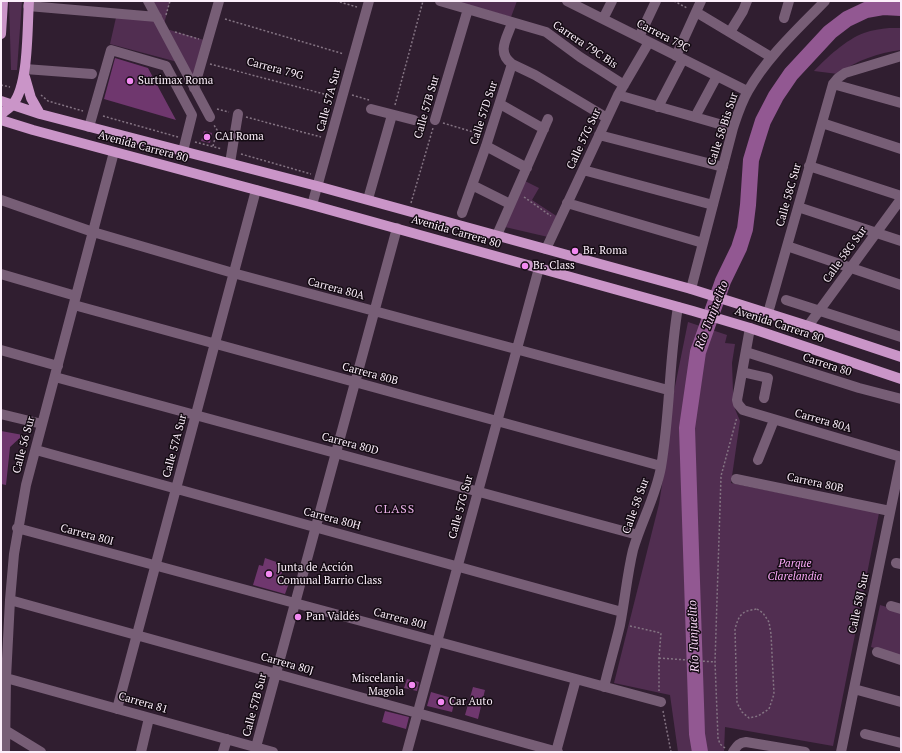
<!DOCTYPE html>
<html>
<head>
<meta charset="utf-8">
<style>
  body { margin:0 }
  #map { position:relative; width:902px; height:753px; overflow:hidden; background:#301e30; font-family:"PT Serif",serif }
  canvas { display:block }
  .frame { position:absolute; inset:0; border:2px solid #fceffb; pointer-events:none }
</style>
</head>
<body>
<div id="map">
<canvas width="902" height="753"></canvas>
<div class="frame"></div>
</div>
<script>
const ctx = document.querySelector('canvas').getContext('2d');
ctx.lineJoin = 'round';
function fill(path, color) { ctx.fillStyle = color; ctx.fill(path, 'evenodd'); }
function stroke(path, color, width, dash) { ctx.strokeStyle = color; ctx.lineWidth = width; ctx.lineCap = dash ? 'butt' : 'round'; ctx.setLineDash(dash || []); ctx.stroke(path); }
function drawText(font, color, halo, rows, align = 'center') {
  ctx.font = font + ' "PT Serif",serif'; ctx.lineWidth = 3; ctx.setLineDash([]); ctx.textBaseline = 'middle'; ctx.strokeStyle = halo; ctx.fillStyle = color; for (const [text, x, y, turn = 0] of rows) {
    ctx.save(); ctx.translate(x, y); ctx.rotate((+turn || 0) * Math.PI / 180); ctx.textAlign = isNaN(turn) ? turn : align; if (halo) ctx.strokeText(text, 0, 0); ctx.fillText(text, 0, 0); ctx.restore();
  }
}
const green = new Path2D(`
  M9,1H22L17,70H11Z
  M148,1H170L163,28L204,40L193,80L185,64L110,44L117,13L156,17Z
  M454,1H517L511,17Z
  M889,28H901V50C878,53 857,60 838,74L814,71C826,58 847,39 864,33C872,30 881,29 889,28Z
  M525,181L539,188L532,200L558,217L548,237L505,227Z
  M688,322L727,335L725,343L735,344L732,363L733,391L735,409L740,421L731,483L879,513L833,746L725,727L724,752H678L670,695L614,683L659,504L665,465L668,421Z
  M880,605L901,611V656L871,647Z`);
const river = new Path2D(`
  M700,752L697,734L687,428L698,352L723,281L739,248L745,229L748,205L751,160L757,140L763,121L776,96L791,74L830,32L847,19L866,10L883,7L901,8`);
const building = new Path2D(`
  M115,58L148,68L176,120L104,99Z
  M204,131L212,133L210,143L201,141Z
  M1,431L23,435L10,447L6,485L1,484Z
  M265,558L285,565L279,580L289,583L285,594L253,585L259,565L263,566Z
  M407,679L419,682L417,691L404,688Z
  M473,687L485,690L478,719L465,715Z
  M431,692L455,699L452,712L427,706Z
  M385,711L409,717L406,729L382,722Z`);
const path = new Path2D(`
  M336,1L357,7
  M674,1L687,8
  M166,15L170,1
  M225,19L344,54
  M175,32L199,39
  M210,64L332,96
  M1,85L10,87
  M41,95L48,101L83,111
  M352,95L369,100
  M395,105L423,1
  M217,109L229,112
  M103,116L178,137
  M246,117L321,137
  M443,123L480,134
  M195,142L222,149
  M213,146L217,130L214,125
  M241,154L311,174
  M524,197L551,216
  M411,203L433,128
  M757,609L763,613L769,622L771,634L774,694L769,709L758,716L749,718L742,712L737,703L735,629C739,614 742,611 757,609Z
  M630,626L661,633L659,658V691
  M659,658L715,662
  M663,711L671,752
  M725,748L720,744L718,738L715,662L721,476L737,417`);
const minor = new Path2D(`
  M148,1L210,117
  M440,1L546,32L580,57L624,85
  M567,1L747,91
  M28,6L157,17
  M696,12L771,57
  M784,18L789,1
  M603,19L612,1
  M730,32L743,11L747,1
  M639,37L656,1
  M676,56L701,1
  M512,64L535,75L607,118
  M25,69L92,74
  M833,84L901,103
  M194,88L219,1
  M618,95L733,128
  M500,104L544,129
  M658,107L683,59
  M371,109L414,120
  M695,117L717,76
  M435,120L468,9
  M822,123L901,149
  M89,127L111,50L166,66L192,115L183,151
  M599,135L723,167
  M486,146L527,168
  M230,163L238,114
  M809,166L901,196
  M583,170L713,205
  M472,185L510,204
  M368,199L392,115
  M1,200L93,232L233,273L668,390
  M567,203L703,243
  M312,205L369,1
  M798,207L901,241
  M462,213L486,146L512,64C496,52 507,38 512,23
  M497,235L548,119
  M787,246L901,285
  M546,249L618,95L649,42
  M1,274L76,296
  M691,289L733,128C737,116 741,103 748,91C767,57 798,29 825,1
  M786,300L901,337
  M74,305L661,466
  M768,313L833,84L838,78L845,73L901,56
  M808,326L901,199
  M750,328L737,400L738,404L743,410L901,457
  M1,350L58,366
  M746,352L859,388L901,399
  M742,372L768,378L764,398
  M55,377L638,535
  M1,414L42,424
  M36,450L622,612
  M758,460L774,420
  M736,479L890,511
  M17,528L661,702
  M896,563L901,564
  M10,600L558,752
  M891,606L901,609
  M877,652L901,660
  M6,678L273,752
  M604,687C609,666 615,646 620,625C625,600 627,575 633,550C641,522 656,496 661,467C670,414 669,360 678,307
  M854,689L901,702
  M117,709L256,190
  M5,730L41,752
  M865,734L901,743
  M256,747L397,228
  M5,752L6,678L10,600L14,554L26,485L114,152
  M141,752L149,718
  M223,752L227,739
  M407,752L539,268
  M556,752L576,679
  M733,752C737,746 738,743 746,742L805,752
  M841,752L901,459`);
const major = new Path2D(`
  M1,34L3,1
  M25,77L31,98L40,114
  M1,101L40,114L317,186L691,289L808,326L901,357
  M1,114C5,111 10,108 13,104C29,84 27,28 29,1
  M1,120L33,130L312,205L693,311L750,328L901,379`);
const markers = [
  [130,81,4,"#f38af2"],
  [207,137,4,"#f38af2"],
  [575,251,4,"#f38af2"],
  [525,266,4,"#f38af2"],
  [269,574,4,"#f38af2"],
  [298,617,4,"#f38af2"],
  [412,685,4,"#f38af2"],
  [441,702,4,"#f38af2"]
];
const streetNames = [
  ["Carrera 79C",663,36,27],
  ["Carrera 79C Bis",585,45,34],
  ["Carrera 79G",275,69,15],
  ["Calle 57A Sur",329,100,-75],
  ["Calle 57B Sur",427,107,-74],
  ["Calle 57D Sur",484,113,-72],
  ["Calle 58 Bis Sur",723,129,-72],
  ["Calle 57G Sur",584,139,-65],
  ["Avenida Carrera 80",143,147,15],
  ["Calle 58C Sur",789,195,-74],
  ["Avenida Carrera 80",456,232,16],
  ["Calle 58G Sur",845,255,-54],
  ["Carrera 80A",336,289,15],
  ["Avenida Carrera 80",779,325,18],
  ["Carrera 80",827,365,18],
  ["Carrera 80B",370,374,15],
  ["Carrera 80A",823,421,16],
  ["Carrera 80D",350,444,15],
  ["Calle 56 Sur",24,445,-75],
  ["Calle 57A Sur",175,446,-75],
  ["Carrera 80B",815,483,12],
  ["Calle 58 Sur",636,506,-70],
  ["Calle 57G Sur",461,507,-75],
  ["Carrera 80H",332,519,15],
  ["Carrera 80I",87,535,15],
  ["Calle 58J Sur",859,603,-78],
  ["Carrera 80I",400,619,15],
  ["Carrera 80J",287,664,16],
  ["Carrera 81",143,703,16],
  ["Calle 57B Sur",255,705,-75]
];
const poiNames = [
  ["Surtimax Roma",138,81],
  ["CAI Roma",215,137],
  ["Br. Roma",583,251],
  ["Br. Class",533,266],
  ["Junta de Acción",277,568],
  ["Comunal Barrio Class",277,581],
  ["Pan Valdés",306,617],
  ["Miscelania",404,679,"right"],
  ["Magola",404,692,"right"],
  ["Car Auto",449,702]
];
const parkNames = [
  ["Parque",795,564],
  ["Clarelandia",795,577]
];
const waterNames = [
  ["Río Tunjuelito",712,315,-69],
  ["Río Tunjuelito",694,636,-92]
];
const neighbourhoodNames = [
  ["CLASS",395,510]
];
fill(green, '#512e51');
stroke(river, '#925892', 16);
fill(building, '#6f376e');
stroke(path, '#847483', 1.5, [2, 2]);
stroke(minor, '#775e76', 10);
stroke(major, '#ca95c8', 10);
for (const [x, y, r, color] of markers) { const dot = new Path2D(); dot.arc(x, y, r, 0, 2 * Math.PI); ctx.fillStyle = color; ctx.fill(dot); stroke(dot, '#140b13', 1.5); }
drawText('11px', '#fceffb', '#140b13', streetNames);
drawText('11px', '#fceffb', '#140b13', poiNames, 'left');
drawText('italic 11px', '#fcaafa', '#140b13', parkNames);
drawText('italic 12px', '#f8d6f6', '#140b13', waterNames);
ctx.letterSpacing = '1px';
drawText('12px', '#ecb2ea', '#140b13', neighbourhoodNames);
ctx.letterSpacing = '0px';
</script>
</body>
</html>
